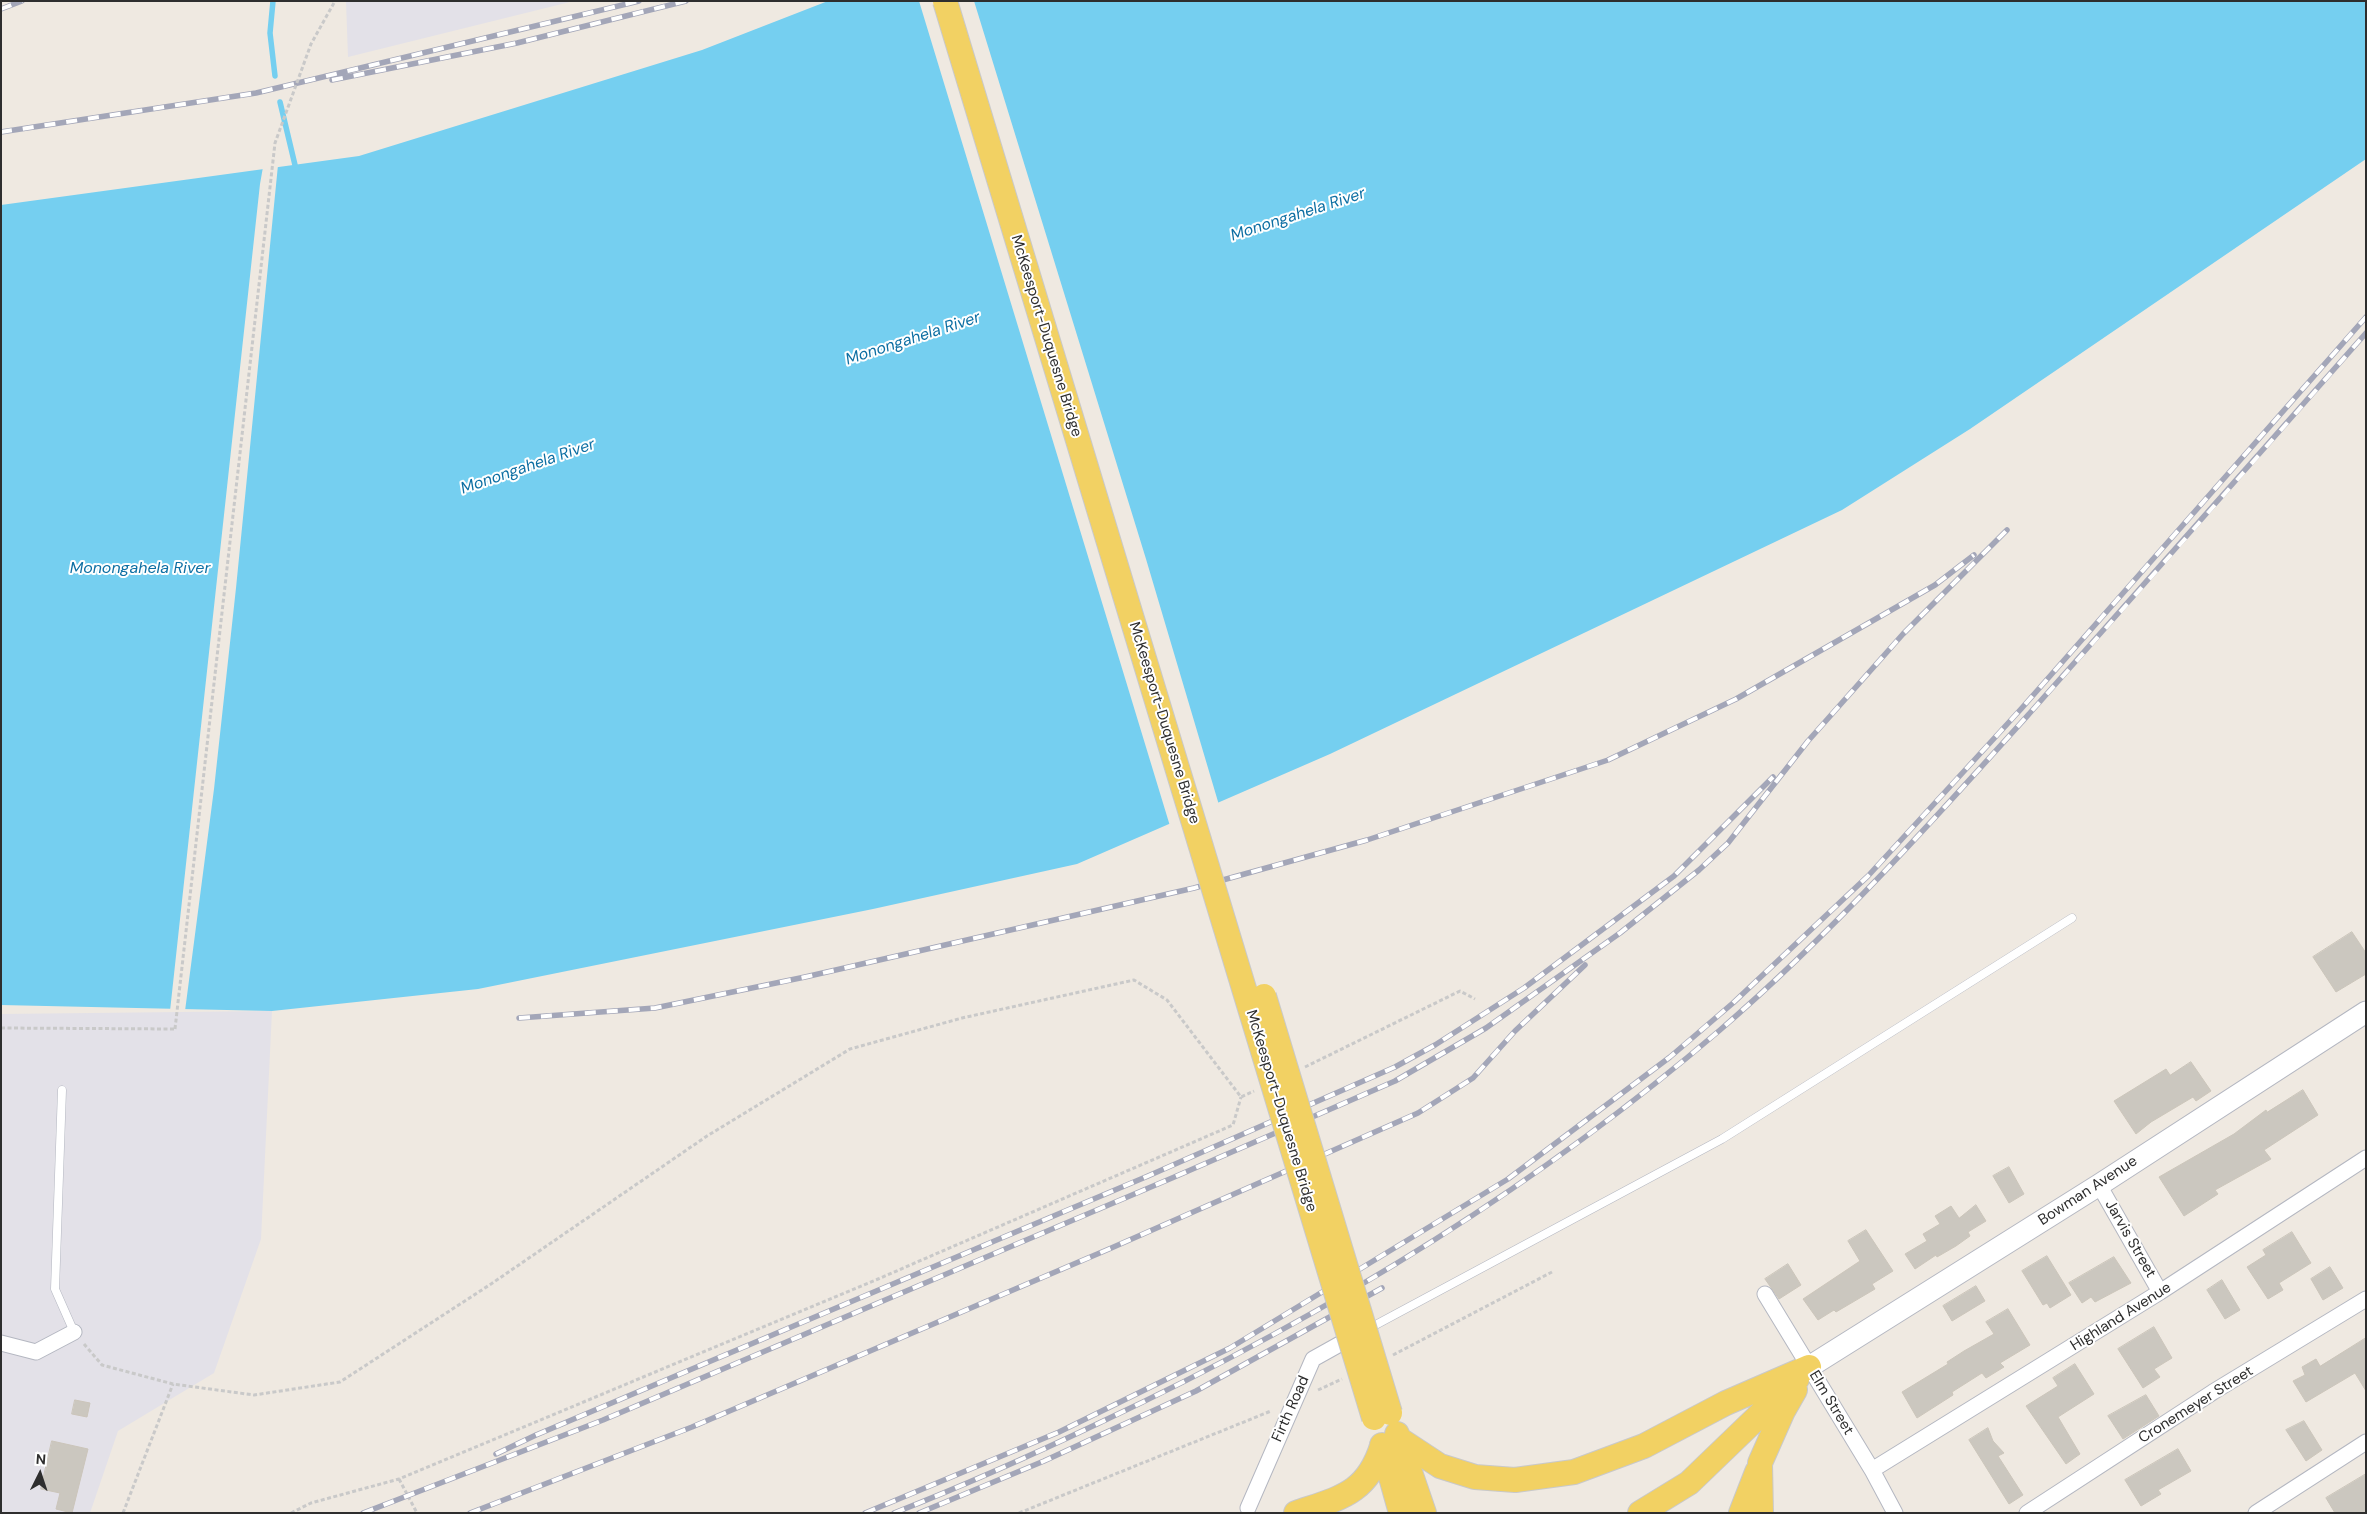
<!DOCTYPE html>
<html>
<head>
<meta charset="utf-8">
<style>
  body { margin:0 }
  #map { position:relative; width:2367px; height:1514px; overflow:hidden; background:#efe9e1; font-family:"DM Sans",sans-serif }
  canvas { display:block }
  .frame { position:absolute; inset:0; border:2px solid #2e2e2e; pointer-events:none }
  .north { position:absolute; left:15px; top:1449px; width:50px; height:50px; -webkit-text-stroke:4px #fff; paint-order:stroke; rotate:4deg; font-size:14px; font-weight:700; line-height:20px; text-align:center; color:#2e2e2e }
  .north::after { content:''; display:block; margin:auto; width:18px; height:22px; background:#2e2e2e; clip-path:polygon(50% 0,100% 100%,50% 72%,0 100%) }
</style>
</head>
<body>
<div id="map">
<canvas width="2367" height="1514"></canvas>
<div class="frame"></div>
<div class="north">N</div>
</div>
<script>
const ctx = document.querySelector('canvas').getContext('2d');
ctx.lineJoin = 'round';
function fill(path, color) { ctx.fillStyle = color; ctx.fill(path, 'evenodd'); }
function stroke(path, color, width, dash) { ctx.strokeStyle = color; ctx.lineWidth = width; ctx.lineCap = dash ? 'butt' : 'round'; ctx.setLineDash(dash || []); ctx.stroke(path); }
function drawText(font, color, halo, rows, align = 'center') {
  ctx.font = font + ' "DM Sans",sans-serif'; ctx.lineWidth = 4; ctx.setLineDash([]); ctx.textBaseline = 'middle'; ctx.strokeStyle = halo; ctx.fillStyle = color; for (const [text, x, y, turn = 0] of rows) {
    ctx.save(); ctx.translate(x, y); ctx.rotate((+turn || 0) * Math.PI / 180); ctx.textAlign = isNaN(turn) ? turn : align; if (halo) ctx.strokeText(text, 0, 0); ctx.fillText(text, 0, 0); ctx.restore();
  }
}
const industrial = new Path2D(`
  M346,1H574L348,57Z
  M272,1011L261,1239L214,1373L118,1431L90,1513H1V1014Z`);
const water = new Path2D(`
  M828,1H2366V159L1970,429L1842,510L1330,754L1077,864L873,909L478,989L272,1011L1,1005V205L359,156L702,50Z`);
const pier = new Path2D(`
  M919,1H974L1146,559L1219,805L1170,826Z
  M278,165L236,588L214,789L185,1011H170L260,184L263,167Z`);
const stream = new Path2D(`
  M273,1L270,33L275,76
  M280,102L295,165`);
const building = new Path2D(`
  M2352,932L2366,953V974L2336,992L2313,957Z
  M2191,1062L2211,1091L2196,1101L2193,1097L2151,1122L2136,1134L2114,1101L2166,1069L2170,1075Z
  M2303,1090L2318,1115L2264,1150L2271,1159L2215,1190L2218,1194L2184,1216L2159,1177L2234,1134L2266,1110L2267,1112Z
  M2009,1167L2024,1194L2009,1203L1993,1176Z
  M1976,1205L1986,1221L1968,1232L1970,1236L1956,1246L1937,1257L1936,1255L1915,1269L1905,1254L1927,1241L1923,1234L1940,1224L1935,1216L1951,1206L1959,1218Z
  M1866,1230L1893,1271L1872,1284L1875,1289L1836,1312L1834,1310L1818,1320L1803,1299L1860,1261L1848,1241Z
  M2292,1232L2311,1263L2279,1283L2283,1290L2268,1299L2247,1267L2266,1255L2263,1250Z
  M2047,1256L2071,1295L2050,1308L2047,1303L2043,1305L2022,1271Z
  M2114,1257L2131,1283L2095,1302L2091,1297L2082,1303L2069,1283Z
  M1788,1264L1801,1285L1779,1299L1765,1279Z
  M2330,1267L2343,1288L2323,1300L2311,1279Z
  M2222,1280L2240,1310L2225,1319L2207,1290Z
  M1976,1286L1985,1301L1952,1321L1943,1306Z
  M2008,1309L2030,1345L2000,1363L2004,1367L1986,1378L1982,1373L1952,1392L1953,1395L1917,1418L1902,1392L1948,1364L1947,1362L1964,1351L1994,1334L1986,1322Z
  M2154,1327L2172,1358L2154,1369L2160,1377L2143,1388L2118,1349Z
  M2366,1338V1391L2355,1373L2306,1402L2293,1381L2305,1375L2302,1367L2316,1359L2320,1366Z
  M2075,1364L2094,1394L2058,1417L2080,1454L2066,1464L2026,1406L2058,1386L2053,1378Z
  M2146,1395L2159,1416L2123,1439L2108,1416Z
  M75,1400L90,1403L87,1417L72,1414Z
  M2304,1421L2322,1450L2306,1461L2286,1430Z
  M1988,1428L1993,1441L2004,1453L1998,1456L2023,1495L2009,1504L1969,1440Z
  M52,1441L88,1449L72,1513L56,1509L60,1493L41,1489Z
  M2178,1449L2191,1471L2158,1490L2161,1494L2141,1506L2125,1480Z
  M2366,1474V1513H2335L2326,1498Z`);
const path = new Path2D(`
  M1,1028L175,1029
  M1305,1067L1460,991L1475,999
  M84,1344L102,1365L173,1384L254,1395L340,1382L491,1284L707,1136L850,1049L962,1018L1134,980L1167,1000L1241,1097L1254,1091
  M1393,1355L1552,1272
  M1318,1390L1342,1379
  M399,1479L417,1513
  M123,1513L173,1384
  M291,1513L311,1503L399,1479L878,1279L1233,1125L1241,1097
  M1019,1513L1271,1411`);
const lane = new Path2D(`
  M62,1090L55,1289L74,1332
  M1368,1329L1722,1139L2072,918`);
const street = new Path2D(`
  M2099,1185L2160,1292
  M1765,1294L1872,1470L1895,1513
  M1,1343L36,1352L74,1332
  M1872,1470L2160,1292L2366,1158
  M1248,1508L1313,1359L1356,1335
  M2027,1513L2213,1392L2366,1299
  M2256,1513L2366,1442`);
const secondary = new Path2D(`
  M1809,1367L2099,1185L2366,1012`);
const primary = new Path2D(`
  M1397,1434L1424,1513
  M1399,1439L1440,1466L1475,1477L1515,1480L1574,1472L1644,1446L1726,1403L1809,1367
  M1382,1445L1401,1513
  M1296,1513C1340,1498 1367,1494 1382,1446
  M1640,1513L1689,1483L1797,1379
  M1741,1513L1757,1472
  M1761,1513L1760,1463L1783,1411L1795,1390`);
const rail = new Path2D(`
  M1,9L22,1
  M332,80L517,43L686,1
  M1,132L256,93L639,1
  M519,1018L655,1008L805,977L1194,888L1367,840L1608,760L1736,699L1935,585L1974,555
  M496,1454L536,1435L1148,1176L1395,1067L1435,1045L1524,988L1674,876L1773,777
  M363,1513L603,1420L1172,1178L1395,1081L1486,1028L1620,933L1699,870L1728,843L1808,741L1903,634L2007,530
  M470,1513L692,1427L1109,1249L1418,1113L1473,1078L1515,1031L1585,965
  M865,1513L1059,1432L1230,1348L1508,1179L1670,1057L1733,1003L1868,876L2021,709L2366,317
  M894,1513C963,1486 1030,1456 1097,1424C1320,1319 1532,1191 1720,1030C1832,933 1930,824 2029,714C2142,588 2254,461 2366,333
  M919,1513L1044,1461L1196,1391L1382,1288`);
const pathBridge = new Path2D(`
  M175,1029L275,143L311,44L335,1`);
const primaryBridge = new Path2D(`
  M945,1L1374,1418
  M1264,996L1390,1413`);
const streetNames = [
  ["McKeesport-Duquesne Bridge",1046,336,73],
  ["McKeesport-Duquesne Bridge",1164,723,73],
  ["McKeesport-Duquesne Bridge",1281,1111,73],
  ["Bowman Avenue",2088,1191,-33],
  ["Jarvis Street",2130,1239,60],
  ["Highland Avenue",2121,1317,-32],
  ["Elm Street",1831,1403,59],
  ["Cronemeyer Street",2196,1405,-32],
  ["Firth Road",1291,1409,-66]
];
const waterNames = [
  ["Monongahela River",1298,215,-18],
  ["Monongahela River",913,339,-18],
  ["Monongahela River",528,467,-19],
  ["Monongahela River",140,569]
];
fill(industrial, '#e3e1e8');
fill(water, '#75cff0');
fill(pier, '#efe9e1');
stroke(stream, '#75cff0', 5.5);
fill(building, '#cbc7bf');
stroke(building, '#cbc5ba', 1);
stroke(lane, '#b4b7c1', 9);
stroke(street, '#b4b7c1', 17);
stroke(secondary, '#b4b7c1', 23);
stroke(primary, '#c9c9c9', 26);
stroke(path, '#c9c9c9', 3, [4, 2.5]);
stroke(lane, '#fff', 8);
stroke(street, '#fff', 15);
stroke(secondary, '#fff', 21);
stroke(primary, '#f2d163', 24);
stroke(rail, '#a3a6b8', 5.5);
stroke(rail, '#fff', 4, [11]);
stroke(primaryBridge, '#c9c9c9', 26, []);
stroke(pathBridge, '#c9c9c9', 3, [4, 2.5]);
stroke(primaryBridge, '#f2d163', 24);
drawText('15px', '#2e2e2e', '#fff', streetNames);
drawText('italic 16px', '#0d6fa3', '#fff', waterNames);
</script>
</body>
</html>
